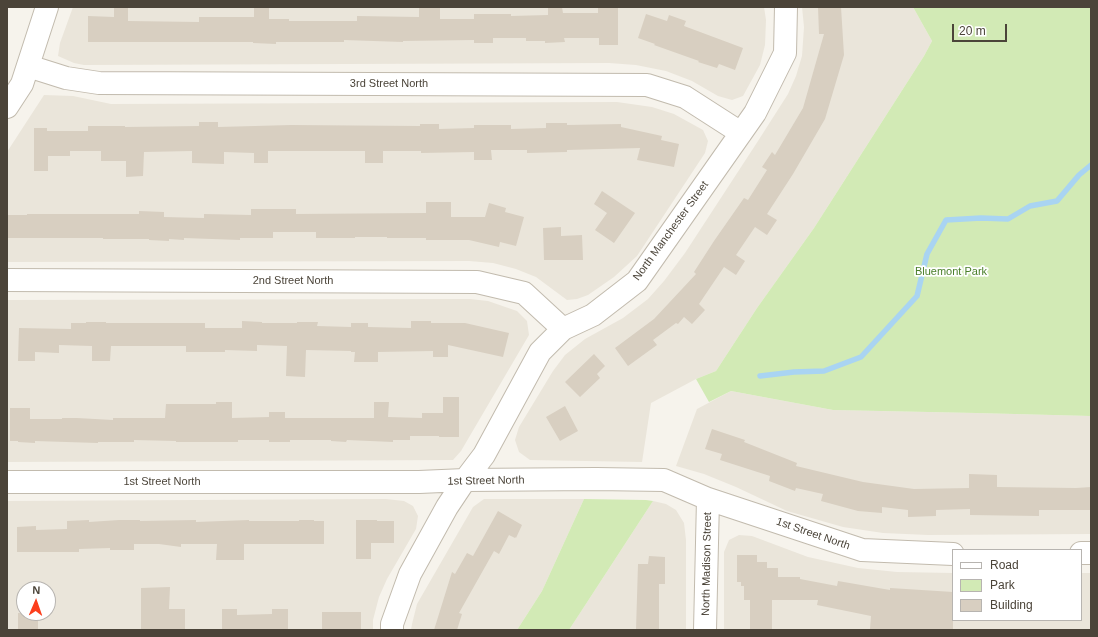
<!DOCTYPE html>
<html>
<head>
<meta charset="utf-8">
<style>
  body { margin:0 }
  #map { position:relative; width:1098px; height:637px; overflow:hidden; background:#f6f3ec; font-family:Helvetica,sans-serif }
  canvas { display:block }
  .frame { position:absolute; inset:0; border:8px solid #4b4439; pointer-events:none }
  .legend { position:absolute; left:952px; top:549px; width:130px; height:72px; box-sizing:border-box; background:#fff; border:1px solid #b7b4b0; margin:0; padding:5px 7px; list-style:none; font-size:12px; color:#4b4439 }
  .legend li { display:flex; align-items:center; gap:8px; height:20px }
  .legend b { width:20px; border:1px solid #b7b4b0 }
  .north { position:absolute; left:16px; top:581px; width:40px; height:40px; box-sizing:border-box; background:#fff; border:1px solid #b7b4b0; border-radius:50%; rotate:2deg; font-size:11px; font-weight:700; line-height:16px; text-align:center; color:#4b4439 }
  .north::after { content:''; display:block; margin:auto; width:14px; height:18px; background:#fc3f1d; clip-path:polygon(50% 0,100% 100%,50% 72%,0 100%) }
  .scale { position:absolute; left:952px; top:24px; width:55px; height:18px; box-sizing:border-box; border:2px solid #4b4439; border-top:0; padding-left:5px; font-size:12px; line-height:14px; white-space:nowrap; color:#4b4439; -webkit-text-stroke:3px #fff; paint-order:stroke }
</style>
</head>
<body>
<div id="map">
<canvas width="1098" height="637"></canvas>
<div class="frame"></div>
<ul class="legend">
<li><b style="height:5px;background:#fff"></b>Road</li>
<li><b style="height:11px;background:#d2eab5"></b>Park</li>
<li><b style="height:11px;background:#d8cfc1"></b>Building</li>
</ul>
<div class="north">N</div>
<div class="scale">20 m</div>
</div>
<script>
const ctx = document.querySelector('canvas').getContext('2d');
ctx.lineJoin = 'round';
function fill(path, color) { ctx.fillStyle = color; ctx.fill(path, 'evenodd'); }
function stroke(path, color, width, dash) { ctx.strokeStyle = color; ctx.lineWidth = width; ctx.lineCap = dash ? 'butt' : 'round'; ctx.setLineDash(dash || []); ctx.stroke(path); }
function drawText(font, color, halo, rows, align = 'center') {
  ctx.font = font + ' Helvetica,sans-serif'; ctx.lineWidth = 3.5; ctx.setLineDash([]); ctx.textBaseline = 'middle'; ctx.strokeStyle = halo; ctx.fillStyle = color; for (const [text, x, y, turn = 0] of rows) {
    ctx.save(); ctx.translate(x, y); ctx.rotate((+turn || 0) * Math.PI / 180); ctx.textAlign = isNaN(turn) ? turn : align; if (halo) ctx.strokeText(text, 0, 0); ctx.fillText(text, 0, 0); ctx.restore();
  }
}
const residential = new Path2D(`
  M73,7H764L766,20L765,45L760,65L743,96L732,100L718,96L692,81L666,71L636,65L609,63L84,65L74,63L58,56L60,43Z
  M802,7H913L932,41L924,56L814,228L757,308L716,371L696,379L651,403L642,462L530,460L519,452L515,440L519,427L553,371L565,355L585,339L623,318L648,299L664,281L685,253L758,141L788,94L796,76L802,56L804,27Z
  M44,95L73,96L111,104L617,102L652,107L674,114L703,130L708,141L705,153L637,256L614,277L588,295L577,299L567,300L536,277L516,269L493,263L469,261L7,262V152Z
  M470,299L488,301L517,311L527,321L529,335L461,451L453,460L7,462V300Z
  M731,391L833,410L976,413L1091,416V534L928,535L883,533L843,527L787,511L736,487L704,474L676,466L697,409Z
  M386,499L404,501L413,506L418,516L416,529L387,579L379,597L373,620V630H7V501ZM24,589H48V613H24Z
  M484,499H584L542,591L517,630H411L412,624L417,604L473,507Z
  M653,501L666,504L676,510L684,523L686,540V630H569Z
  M739,535L752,536L808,557L858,568L897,572L953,573V620H1081V573H1091V630H724V552L729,540Z`);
const green = new Path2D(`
  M913,7H1091V416L976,413L833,410L731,391L709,402L696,379L716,371L757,308L814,228L924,56L932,41Z
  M584,499L646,500L653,501L569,630H517L542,591Z`);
const stream = new Path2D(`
  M760,376L794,372L824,371L861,357L917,296L927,254L946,220L981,218L1008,219L1030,206L1057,201L1079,175L1091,165`);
const building = new Path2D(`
  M114,7H128V21L199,22V17H254V7H269V19H289V21H357V16L419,17V7H440V19H474V14H511V16L548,15V7H562L563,13H598V7H618V45H599V38H564L565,42L545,43V41H526V38H493V43H474V40L403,41V42L344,40V42H276V44L253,43V42H88V16L114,17Z
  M818,7H841L844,55L825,119L793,174L767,214L777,220L767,235L755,227L736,255L745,261L736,275L724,267L699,304L705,310L692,324L684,317L678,324L676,323L653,340L657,345L628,366L615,348L654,319L696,274L694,272L714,241L744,198L748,200L767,170L762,167L772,152L775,155L803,108L824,34H819Z
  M646,14L667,21L669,15L686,21L684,26L743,48L735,70L719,64L717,68L698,62L699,61L654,45L655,44L638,38Z
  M199,122H218V127L291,125L420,126V124H439V129L474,128V125H511V129L546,128V123H567V125L621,124V127L662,136L661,140L679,144L674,167L637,160L640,148L567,150V152L527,153V150H491L492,160H474V152L421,153V151H383V163H365V151H268V163H254V153L224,152V164L192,163V151L144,152L143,176L126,177V161H101V151H70V156H48V171H34V128H47V131H88V126H125V127L199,126Z
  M602,191L635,213L614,243L595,230L607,213L594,204Z
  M426,202H451V217H485L489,203L506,208L505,212L524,217L516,246L500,242L499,247L469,240H426V238H387V237H355V238H316V232H273V238H240V240L184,238V240L169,239V241L149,240V239H103V238H7V215H27V214H139V211L164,212V217L204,218V214L251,215V209H296V214L426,213Z
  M561,227V236L582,235L583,260H544L543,228Z
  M242,321L262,322V323H297V322H318L317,326L351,327V323H368V327L411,328V321H431V323H465L509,333L503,357L448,345V357H433V351L378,352V362H354L355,352H351V351L306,350L305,377L286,376L287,346L257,345V351L225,350V352H186V346H111L110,361H92V346L59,345V353L35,352V361H18L19,328L71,329V323H86V322H106V323H205V328H242Z
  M594,354L605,366L597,374L600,378L580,397L565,382Z
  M443,397H459V437H439V436H410V440H393V442L347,440L346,442L331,441V440H290V442H269V440H238V442H176V441L134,440V442H98V443L35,441V443L18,442V441H10V408H30V419H62V418H77L113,420V418H165L166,404H216V402H232V418L269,417V412H285V418H374V402H389L388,417L422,418V413H443Z
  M565,406L578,431L560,441L546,417Z
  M712,429L745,440L744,442L797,463L796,466L863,482L914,489L969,488V474L997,475V487L1076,488L1091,487V510H1039V516L970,515V509L936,510V516L908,517V510L882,507V513L858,511L821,501L823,494L796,488L795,491L769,481L770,476L720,460L722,454L705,449Z
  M498,511L522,525L516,538L515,537V538L509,535L499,554L494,551L459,613L462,614L457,630H434L452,572L455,574L467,553L473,556Z
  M89,520V522L119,520H140V521L196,520V522L249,520V521H299V520H314V521H324V544H244V560H216L217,544H181V547L159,544H134V550H110V548L79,549V552H17V527L36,526V530L67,529V521Z
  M356,520H377V521H394V543H371V559H356Z
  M737,555H757V562H767V568H778V577H800V579L837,586L838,581L890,590V588L953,592V630H889L870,629L871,616L817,605L818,600H772V630H750V600H744V586H741V582H737Z
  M649,556L665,557V584H659V630H636L638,564H648Z
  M170,587L169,609H185V630H141V588Z
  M222,609H237V615L272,614V609H288V630H222Z
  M322,612H361V630H322Z
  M18,613H38V630H18Z`);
const minor = new Path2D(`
  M28,66L66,78L99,83L647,85L685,97L741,133
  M7,107L22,84L47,7
  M7,280L477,282L524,293L563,329
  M7,482H419L465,480L596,479L664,480L708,499L862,550L953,554
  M1081,553H1091
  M392,630V624L410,574L447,507L465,480L484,455L540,352L563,329L593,315L637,281L755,113L785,53L786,7
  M705,630L708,499`);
const streetNames = [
  ["3rd Street North",389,84],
  ["North Manchester Street",671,231,-54],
  ["2nd Street North",293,281],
  ["1st Street North",486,481,-1],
  ["1st Street North",162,482],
  ["1st Street North",813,534,19],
  ["North Madison Street",707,564,-89]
];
const parkNames = [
  ["Bluemont Park",951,272]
];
fill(residential, '#eae5da');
fill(green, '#d2eab5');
stroke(stream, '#a9d4f2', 5.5);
fill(building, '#d8cfc1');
stroke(minor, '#c2bbae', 24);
stroke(minor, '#fff', 22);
drawText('11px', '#4b4439', '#fff', streetNames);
drawText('11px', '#4a7f2a', '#fff', parkNames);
</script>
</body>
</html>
